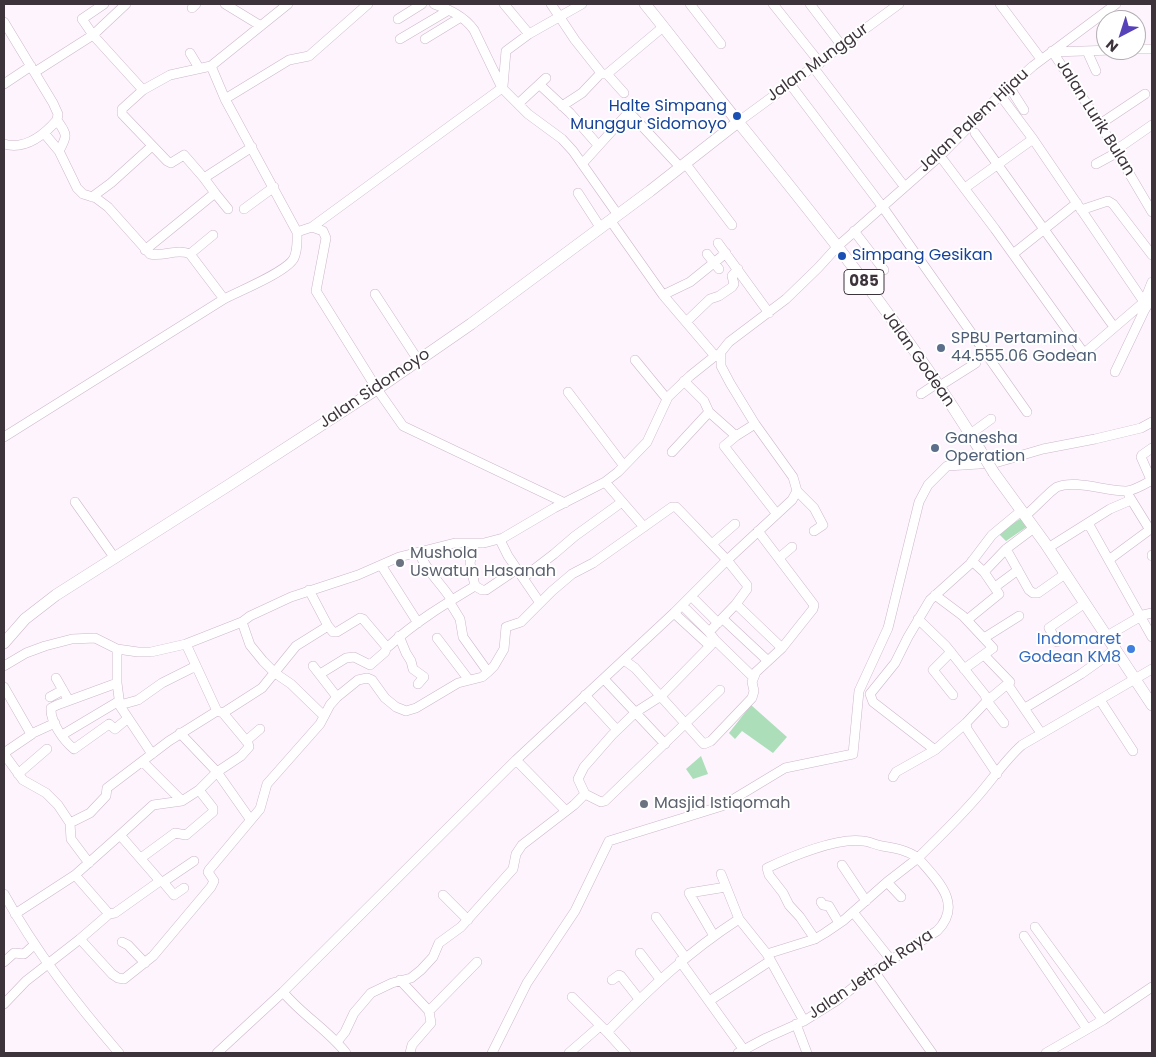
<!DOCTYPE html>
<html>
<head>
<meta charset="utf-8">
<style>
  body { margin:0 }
  #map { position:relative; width:1156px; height:1057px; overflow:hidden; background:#fdf4fd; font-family:Poppins,sans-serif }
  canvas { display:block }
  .frame { position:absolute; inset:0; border:5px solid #3c333b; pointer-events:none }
  .north { position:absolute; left:1096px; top:10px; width:50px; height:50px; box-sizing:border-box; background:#fff; border:1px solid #b1adb1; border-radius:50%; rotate:220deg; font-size:14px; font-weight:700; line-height:20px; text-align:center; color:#3c333b }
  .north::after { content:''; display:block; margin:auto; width:18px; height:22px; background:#5842ba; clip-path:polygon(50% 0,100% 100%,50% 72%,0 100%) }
</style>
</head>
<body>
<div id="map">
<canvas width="1156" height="1057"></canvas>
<div class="frame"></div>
<div class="north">N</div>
</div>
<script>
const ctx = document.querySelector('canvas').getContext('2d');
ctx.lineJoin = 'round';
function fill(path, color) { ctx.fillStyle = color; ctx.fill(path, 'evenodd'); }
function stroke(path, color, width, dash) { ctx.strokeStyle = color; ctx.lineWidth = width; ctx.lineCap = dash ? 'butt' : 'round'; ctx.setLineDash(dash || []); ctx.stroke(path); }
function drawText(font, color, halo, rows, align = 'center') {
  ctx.font = font + ' Poppins,sans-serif'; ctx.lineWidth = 4; ctx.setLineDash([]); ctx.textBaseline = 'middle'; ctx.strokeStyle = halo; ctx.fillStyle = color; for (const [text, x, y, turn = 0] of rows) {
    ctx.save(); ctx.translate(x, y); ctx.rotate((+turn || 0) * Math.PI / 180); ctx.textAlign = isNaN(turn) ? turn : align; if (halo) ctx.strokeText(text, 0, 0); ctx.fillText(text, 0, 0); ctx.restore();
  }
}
const green = new Path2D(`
  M1022,518L1028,526L1006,541L997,532Z
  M751,705L787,737L773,753L742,731L735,739L729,733Z
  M701,756L708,774L693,779L686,769Z`);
const minor = new Path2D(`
  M104,4L82,19L93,35L126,4
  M225,4L261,26
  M434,4C450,10 464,16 474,30L502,88L528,114L562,139L573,151L618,215
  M504,4L529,34
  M551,4L575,40L602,74H607L663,27
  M690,4L721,44
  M773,4L820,63
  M810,4L842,46
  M1000,4L1041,59
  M192,8L196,4
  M398,19L422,4
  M4,22L53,103L58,114L57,120
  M400,39L449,10
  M425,39L461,17
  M1136,49H1152
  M1052,51L1100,124L1152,212
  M1087,51L1096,71
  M1053,52L1113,50
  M190,53L199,68
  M211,66L225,99L297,232
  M813,67L904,186
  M35,72L93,35L143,90L170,75L211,66L288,4
  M607,74L624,93
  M4,84L31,66
  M790,84L882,206L1027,412
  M540,85L570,113L598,145
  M503,86L506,51L529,34L582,4
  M1010,88L1024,110
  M143,90L122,109V114L167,161L171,163L184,155L204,178
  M225,99L289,60L309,56L368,4
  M518,104L546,78
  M562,106L582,93L600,74
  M57,120C67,135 68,135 59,151
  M738,122L899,4
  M1100,124L1145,94
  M44,133L59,151L77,188L83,194L96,198L108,207L150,254C164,257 177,248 190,254L224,299
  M975,133L1114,327
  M4,144C25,150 44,135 57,120
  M1116,150L1152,125
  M940,156L995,229L1083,352L1088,350L1144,302L1033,139L1000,95
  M685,163L732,225
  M582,164L629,112L680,167
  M1096,164L1118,152
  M969,185L1033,139
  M215,193L228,209
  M578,193L600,227
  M92,197L111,183L152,146
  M244,209L274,187
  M1081,210L1108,201L1113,204L1152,255
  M610,220L663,295L715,356L719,354
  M312,227L323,231L326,238L316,291L377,389L403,426L565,503
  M854,231L884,270
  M718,243L769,313
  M145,250L215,193L204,178L252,147
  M190,254L213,235
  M707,254L719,269
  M1013,254L1077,203
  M375,294L418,360
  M663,295L690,282L726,253
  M1144,302L1152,282
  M686,322L710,299L719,296L732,287L734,284L732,276L738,269
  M635,360L667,399
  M1115,372L1144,311L1152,297
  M938,387L976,363
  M568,392L624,466
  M921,394L936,384
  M709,412L736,436
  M755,424L736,436L724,446L776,513
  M969,435L991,419
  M4,437L224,299C239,291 287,272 294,258C298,249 297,241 297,232L312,227L502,88
  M1152,448L1142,455L1141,457L1152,482
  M672,452L709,412L704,401L684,381
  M605,482L644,527
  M797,491L814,508L823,525L814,531
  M1129,496L1150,530
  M75,502L114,557
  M1025,516C1033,510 1051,490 1057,487C1075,479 1108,492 1127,491C1135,490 1145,484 1152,480
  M1088,523L1152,637
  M500,540L508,556L540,603
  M712,544L735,524
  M1048,548L1110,509L1131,500
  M1006,549L1029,590L1033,593H1038L1065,574
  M419,552C426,571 440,582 451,599
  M1152,555V556
  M779,558L792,547
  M1110,559L1152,528
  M381,565L418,623
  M984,572L1006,549L1034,528
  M524,577L554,554L575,536L622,502
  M475,586L482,590H486L517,569
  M995,587L1018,570
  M309,590L328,626
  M935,595L963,616L993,648L964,669
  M691,596L718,623
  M449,601L460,619L463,637L488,672
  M682,605L709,632
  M723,619L768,661
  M918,619L946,646L985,695L987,701L1004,723
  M967,620L999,594L984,572L972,561
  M242,622L250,645L263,661L275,673L291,684L324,716
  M399,636L406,653L411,661L413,669L424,677L418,684
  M1107,636L1143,615L1152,613
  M437,638L469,680
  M984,638L1019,616
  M715,640L753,677
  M1057,642L1049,628L1085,603
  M186,644L217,711
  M710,646L715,640L709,632L736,604
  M117,649V683L120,706L152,754
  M951,652L933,670L953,695
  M984,655L1010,682L1008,685
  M624,660L635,668L701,741L704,744L711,741L752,698L754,691L752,682L756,672L782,648L813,609L814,605L808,597L758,531
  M4,666L26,653L45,646L72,639L95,638L117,649L138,652H151L186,644L242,622L250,616L291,597L358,575L399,557L455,543H484L503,538L554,508L605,482L618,472L647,442L668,397L690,376L715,356
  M313,666L337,697
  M320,674L346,658L354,657L370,665L385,652L387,646
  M56,678L68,699
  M604,679L665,744
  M117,683L57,705L51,708C50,722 64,741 74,749L109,724L115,729L127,719
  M4,687L31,734L55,723
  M585,695L617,730
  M50,697L63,690
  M1100,700L1133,751
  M120,705L138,700L162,683L196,666
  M1025,708L1081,674L1116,649
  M180,733L217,772L250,819
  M62,735L119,701
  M246,741L260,729
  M935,750L873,702L870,694L895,663L908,637L930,600L970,564L992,535L1021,511
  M4,753L32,734
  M4,754L23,780L46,793L58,805L70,823L71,839L89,863
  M516,760L566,811
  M143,762L182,801
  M18,774L47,749
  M997,774L967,729L966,723L987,701L1005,686L1008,685L1041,733
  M893,777L896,772L935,750L966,723
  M585,794L578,779L584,767L612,735L636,712L661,696L710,646L674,613
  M70,823L90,813L106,796L107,788L169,741L217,711L223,713L262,688L296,646L328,626L333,632H337L360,618L363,619L385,645L389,646C415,622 445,604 475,586L470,563L474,543
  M141,858L175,833L186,835L213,812V808L199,790
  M842,865L866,901
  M721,874L739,919L767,954L804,1021
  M75,875L109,914L115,913L160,881L120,835L153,805L182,801L199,790L217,772L241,756L249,747L248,743L223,713
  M160,881L163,882L194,861
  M163,882L174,895L184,888
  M887,882L901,897
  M4,894C36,952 76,1003 119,1053
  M443,895L468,920
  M821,902L823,905L829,906L839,923
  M853,912L891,960
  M15,914L75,875L120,835
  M656,917L685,957
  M1035,927L1103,1020
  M714,936L689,893L726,887
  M1024,936L1087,1029
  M80,939L109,914
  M122,942L128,945L145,963
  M640,953L660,979
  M767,954L815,939L825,933L844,920L887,882L918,858C907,850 895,848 882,846C875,845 869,841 863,841C837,837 790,857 767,868L769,875L783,893L789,905L800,917L815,939
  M680,961L744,1050
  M4,962L14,953L24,954L34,945
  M874,971L932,1053
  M400,980L429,1011L477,962
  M612,980L619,975L621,976L639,999
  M283,992C302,1015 328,1030 346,1053
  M572,997L607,1032
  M709,1001L770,961
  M4,1004L26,981L80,939L112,974L118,978L124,979L153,956L211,887L214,881L208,872L209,870L260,809L267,784L320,724L330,705L337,697L358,680L367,678L372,680L385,698L396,707L406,711L416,708L458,683L482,677L488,672L494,666L504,649L506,627L521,622L552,591L572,574L593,563L672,507H676L681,512L727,560L747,585V589L736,604L782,648
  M796,1024L807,1053
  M337,1042L345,1032L354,1013L371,993L392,983L411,978L421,970L433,957L439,943L461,927L513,869L516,854L522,845L574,805L585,794L601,802L605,801L720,690
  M217,1053L283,992L516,760L674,613L724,563L792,500L797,491L793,477L755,424L730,383L721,366V352L729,342L786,299L818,268L838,246L940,156L1000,95L1033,66L1116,4
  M410,1053L412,1045L431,1023L429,1011
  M492,1053L527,983L575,911L609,841L722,806L785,768L853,754L859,691L888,628L919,502L928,485L947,466L995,463L1043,449L1095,439L1141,428L1152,422
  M569,1053L600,1026
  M626,1053L607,1032C649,989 688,952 739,919
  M738,1053L766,1038L804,1021L836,1001L874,971L937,931C964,904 937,880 918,858C938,838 958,819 977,797C992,780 1005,760 1022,745L1152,669
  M1046,1053L1103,1020L1152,987`);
const major = new Path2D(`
  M645,4C677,43 707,84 739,123C824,228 909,334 980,450
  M994,473L1045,543L1152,705
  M4,643L25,619L56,595L229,485L377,389L471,324L650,191L738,122`);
const majorBridge = new Path2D(`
  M980,450L994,473`);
const markers = [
  [737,116,5,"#1a4fb4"],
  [842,256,5,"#1a4fb4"],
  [941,348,5,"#5c6f8a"],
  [935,448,5,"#5c6f8a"],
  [400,563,5,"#6b7280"],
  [1131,649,5,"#3f7fe0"],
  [644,804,5,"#6b7280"]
];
const shields = [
  [864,282,40]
];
const shieldNames = [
  ["085",864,282]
];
const streetNames = [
  ["Jalan Munggur",818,63,-36],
  ["Jalan Lurik Bulan",1095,118,58],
  ["Jalan Palem Hijau",974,121,-43],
  ["Jalan Godean",918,359,55],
  ["Jalan Sidomoyo",375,389,-34],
  ["Jalan Jethak Raya",871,975,-34]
];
const transitNames = [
  ["Halte Simpang",727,107],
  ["Munggur Sidomoyo",727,125],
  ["Simpang Gesikan",852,256,"left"]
];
const serviceNames = [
  ["SPBU Pertamina",951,339],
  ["44.555.06 Godean",951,357],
  ["Ganesha",945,439],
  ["Operation",945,457]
];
const worshipNames = [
  ["Mushola",410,554],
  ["Uswatun Hasanah",410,572],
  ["Masjid Istiqomah",654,804]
];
const shopNames = [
  ["Indomaret",1121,640],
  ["Godean KM8",1121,658]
];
fill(green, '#acdeb9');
stroke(minor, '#cdb7cb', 10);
stroke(major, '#cdb7cb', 12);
stroke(minor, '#fff', 9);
stroke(major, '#fff', 11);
stroke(majorBridge, '#cdb7cb', 12, []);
stroke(majorBridge, '#fff', 11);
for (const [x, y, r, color] of markers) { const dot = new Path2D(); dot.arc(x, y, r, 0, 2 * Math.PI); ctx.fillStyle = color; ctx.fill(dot); stroke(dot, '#fff', 2); }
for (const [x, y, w] of shields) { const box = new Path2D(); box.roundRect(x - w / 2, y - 12.5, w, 25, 4); ctx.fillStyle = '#fff'; ctx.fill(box); stroke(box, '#3c333b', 1); }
drawText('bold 15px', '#3c333b', null, shieldNames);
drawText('16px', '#3c333b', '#fff', streetNames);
drawText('16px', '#164399', '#fff', transitNames, 'right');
drawText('16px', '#4e5e75', '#fff', serviceNames, 'left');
drawText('16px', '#5b616d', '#fff', worshipNames, 'left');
drawText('16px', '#366cbe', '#fff', shopNames, 'right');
</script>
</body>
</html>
